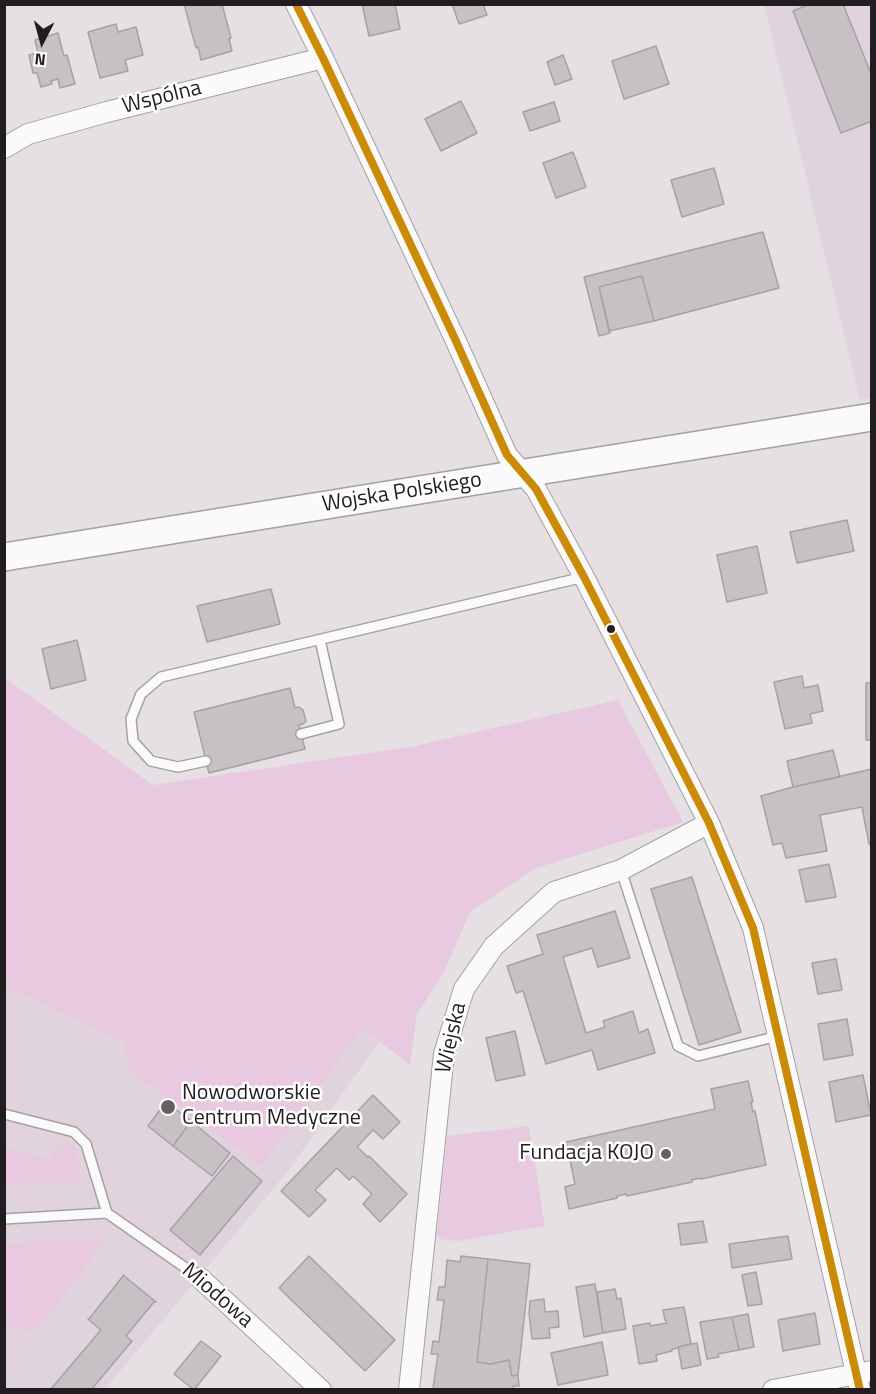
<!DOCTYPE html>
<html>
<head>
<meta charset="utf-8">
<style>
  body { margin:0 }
  #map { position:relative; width:876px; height:1394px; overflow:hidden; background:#e6dfe4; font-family:"Titillium Web",sans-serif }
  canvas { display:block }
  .frame { position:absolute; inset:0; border:6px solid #221d20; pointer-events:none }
  .north { position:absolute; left:12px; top:12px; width:60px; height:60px; -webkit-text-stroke:4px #fff; paint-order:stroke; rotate:186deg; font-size:16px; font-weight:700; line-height:24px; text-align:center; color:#221d20 }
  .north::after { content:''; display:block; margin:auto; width:21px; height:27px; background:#221d20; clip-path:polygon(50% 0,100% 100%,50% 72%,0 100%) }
</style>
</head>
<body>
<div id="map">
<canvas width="876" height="1394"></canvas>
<div class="frame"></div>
<div class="north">N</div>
</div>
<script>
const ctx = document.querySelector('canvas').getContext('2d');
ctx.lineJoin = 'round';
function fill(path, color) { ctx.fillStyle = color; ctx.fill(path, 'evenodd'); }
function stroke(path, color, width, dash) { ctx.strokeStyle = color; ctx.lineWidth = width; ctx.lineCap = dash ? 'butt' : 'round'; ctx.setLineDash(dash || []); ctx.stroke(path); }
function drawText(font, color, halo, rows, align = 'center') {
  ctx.font = font + ' "Titillium Web",sans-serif'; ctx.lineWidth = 5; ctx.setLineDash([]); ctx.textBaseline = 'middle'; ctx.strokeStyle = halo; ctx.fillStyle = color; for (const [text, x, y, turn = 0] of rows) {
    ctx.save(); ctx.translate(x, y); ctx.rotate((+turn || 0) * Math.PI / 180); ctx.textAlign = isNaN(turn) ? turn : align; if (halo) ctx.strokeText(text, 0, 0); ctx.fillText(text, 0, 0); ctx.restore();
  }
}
const built = new Path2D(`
  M764,5H871V398L860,400Z
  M4,703L395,1019L289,1170L105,1389H5Z`);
const green = new Path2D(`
  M5,678L153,785L410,747L618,700L683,822L536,868L470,912L443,974L417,1014L410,1065L362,1028L262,1166L127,1069L126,1043L5,987Z
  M529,1126L545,1226L457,1241L440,1239L437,1235L447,1136Z
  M68,1140L76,1148L82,1183L5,1186V1148L48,1159Z
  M108,1238L37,1330C24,1331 15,1330 5,1324V1243Z`);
const building = new Path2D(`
  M184,4H222L231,38L229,39L232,51L201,60L198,47L196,48Z
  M362,4H395L400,29L369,36Z
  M452,4H483L487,15L459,24Z
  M810,4H843L872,76V121L841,133L793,11Z
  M116,24L118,32L136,27L143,55L125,60L128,71L100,78L88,32Z
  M58,33L64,56L67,55L75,84L60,88L58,79L51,81L52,84L41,87L37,73H33L29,55L38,53L35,40Z
  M656,46L669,84L624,99L612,61Z
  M563,55L572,79L555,85L547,62Z
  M461,101L477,133L441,151L425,119Z
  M554,102L560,121L530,131L523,112Z
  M573,152L586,187L556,198L543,163Z
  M714,168L724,204L682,217L671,180Z
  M763,232L779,288L654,321L642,276L599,287L610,333L599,336L584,277Z
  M642,276L654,321L609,331L599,287Z
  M847,520L854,551L797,563L790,532Z
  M757,546L767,593L727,602L717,555Z
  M271,589L280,624L207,642L197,606Z
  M77,640L86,680L51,689L42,649Z
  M802,676L804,688L818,685L823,711L810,714L812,723L785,729L774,682Z
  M866,683H872V740H866Z
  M290,688L295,708L299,707L303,710L306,721L303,724L299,725L305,749L209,773L194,712Z
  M833,750L840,777L793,787L787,761Z
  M872,769V844H869L862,807L820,815L827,851L786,858L782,843L773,845L761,796L793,787Z
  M829,864L836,897L806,902L799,870Z
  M692,877L741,1032L699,1045L651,889Z
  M615,911L630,958L598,967L592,948L563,957L586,1033L605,1027L603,1021L633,1011L639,1033L648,1029L655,1053L598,1070L592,1050L546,1064L523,991L516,993L507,966L543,954L537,935Z
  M836,959L842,990L818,994L812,963Z
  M847,1019L853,1055L824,1060L818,1024Z
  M515,1031L525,1075L496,1081L486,1038Z
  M863,1075L871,1115L836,1122L829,1082Z
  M748,1081L753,1102H751L753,1112L755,1111L766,1165L701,1179V1178L692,1180V1182L627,1196L626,1194L617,1196V1198L569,1209L565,1187L575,1184L566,1142L715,1109L711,1089Z
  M373,1095L400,1122L383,1139L373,1130L357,1147L368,1157L369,1156L407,1194L380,1222L363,1204L372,1194L353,1176L349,1180L337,1168L315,1190L326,1200L309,1217L281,1191Z
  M166,1102L191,1121L173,1146L148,1126Z
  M191,1121L230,1153L212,1176L173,1146Z
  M233,1156L262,1181L200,1255L170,1230Z
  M703,1221L707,1242L681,1245L678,1224Z
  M788,1236L792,1259L732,1268L729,1244Z
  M309,1256L395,1340L365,1371L279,1288Z
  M461,1256L488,1259L477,1362L491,1364L509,1360L512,1376L518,1375L519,1386H513L514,1390H435L433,1388L438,1354H431L433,1341L439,1342L444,1300H437L439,1287H445L447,1260L460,1262Z
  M488,1259L530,1264L518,1375L512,1376L509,1360L491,1364L477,1362Z
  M756,1272L762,1304L748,1306L742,1275Z
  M123,1275L156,1302H154L126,1336L132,1341L91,1390H50L101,1330L88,1319H89L123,1276Z
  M595,1284L603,1333L584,1337L576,1287Z
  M615,1289L617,1299L621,1298L626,1329L603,1333L597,1292Z
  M544,1299L545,1312L558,1311L559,1327L549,1328L550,1338L532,1339L529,1313L530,1301Z
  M684,1307L691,1344L678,1347L679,1348L672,1349V1351L656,1355L657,1361L639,1364L633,1326L650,1323V1326L667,1323L666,1320H665L663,1310Z
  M815,1313L820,1344L783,1351L778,1320Z
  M748,1314L754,1347L739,1350L732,1317Z
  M732,1317L739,1350L718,1354L719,1357L707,1359L700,1322Z
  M201,1341L221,1356L194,1390L174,1374Z
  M602,1342L608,1375L558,1385L551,1353Z
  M697,1343L701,1365L682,1369L678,1347Z`);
const service = new Path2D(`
  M301,734L339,724L320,640
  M206,761L178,767L151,761L133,741L131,719L141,694L161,677L584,577
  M621,870L678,1046L698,1056L778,1036
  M4,1114L74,1132L86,1144L107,1213L200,1278
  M4,1219L107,1213`);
const minor = new Path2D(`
  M296,4L323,58L455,339L507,455L536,489L584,577L709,823L753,928L860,1390
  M4,148L28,134L107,112L323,58
  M200,1278L321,1390
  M409,1390L444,1054L464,989L494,946L554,892L621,870L709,823
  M773,1390L872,1371`);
const secondary = new Path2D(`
  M4,557L872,417`);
const bus1 = new Path2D(`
  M296,4L323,58L455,339L507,455L536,489L584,577L709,823L753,928L860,1390`);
const markers = [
  [611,629,5,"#221d20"],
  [168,1107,8,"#676165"],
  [666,1154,6,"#676165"]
];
const streetNames = [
  ["Wspólna",162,98,-14],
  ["Wojska Polskiego",402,493,-9],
  ["Wiejska",452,1038,-77],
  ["Miodowa",217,1296,41]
];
const poiNames = [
  ["Nowodworskie",182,1094],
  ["Centrum Medyczne",182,1119],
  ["Fundacja KOJO",654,1154,"right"]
];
fill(built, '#e1d3dd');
fill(green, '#e8c9df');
fill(building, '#c7c1c5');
stroke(building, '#a7a1a5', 1.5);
stroke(service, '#a5a0a3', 12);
stroke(minor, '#a5a0a3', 22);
stroke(secondary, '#a5a0a3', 30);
stroke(service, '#fbfafb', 9);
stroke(minor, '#fbfafb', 20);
stroke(secondary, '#fbfafb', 27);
stroke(bus1, '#cc8b06', 8);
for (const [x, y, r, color] of markers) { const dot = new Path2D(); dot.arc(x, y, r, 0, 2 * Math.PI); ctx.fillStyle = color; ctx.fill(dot); stroke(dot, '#fff', 2); }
drawText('22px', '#221d20', '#fff', streetNames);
drawText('22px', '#221d20', '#fff', poiNames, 'left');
</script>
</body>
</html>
